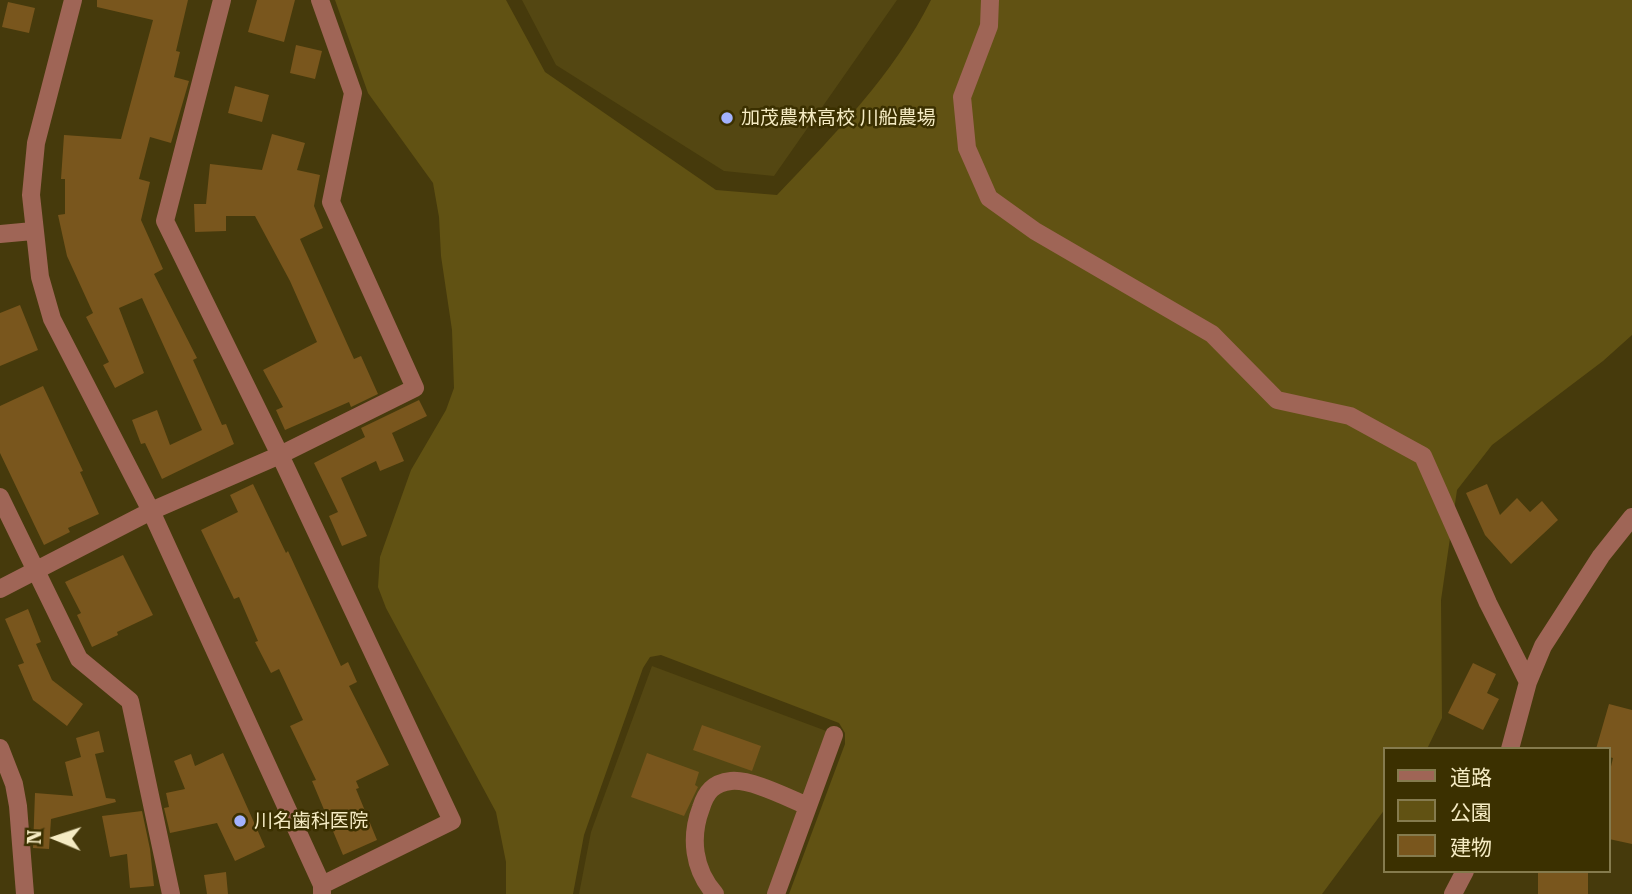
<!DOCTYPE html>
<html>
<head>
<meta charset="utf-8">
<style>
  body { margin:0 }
  #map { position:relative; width:1632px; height:894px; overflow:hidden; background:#463a0c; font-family:"Roboto Serif","Noto Sans JP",serif }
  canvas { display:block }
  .legend { position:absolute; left:1383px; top:747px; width:228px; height:126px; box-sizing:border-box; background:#3b3000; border:2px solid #857b4e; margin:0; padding:9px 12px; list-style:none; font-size:21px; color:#f5ebc3 }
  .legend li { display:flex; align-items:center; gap:14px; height:35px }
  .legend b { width:35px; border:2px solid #857b4e }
  .north { position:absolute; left:21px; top:803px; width:70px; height:70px; -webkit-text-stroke:5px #3b3000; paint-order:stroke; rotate:272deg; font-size:19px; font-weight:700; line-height:28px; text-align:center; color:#f5ebc3 }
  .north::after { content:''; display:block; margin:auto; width:24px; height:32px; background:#f5ebc3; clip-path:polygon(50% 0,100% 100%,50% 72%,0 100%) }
</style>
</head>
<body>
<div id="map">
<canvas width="1632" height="894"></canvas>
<ul class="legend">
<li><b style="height:9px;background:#9f6556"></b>道路</li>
<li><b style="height:19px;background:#615213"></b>公園</li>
<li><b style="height:19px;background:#79561d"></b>建物</li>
</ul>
<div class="north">N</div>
</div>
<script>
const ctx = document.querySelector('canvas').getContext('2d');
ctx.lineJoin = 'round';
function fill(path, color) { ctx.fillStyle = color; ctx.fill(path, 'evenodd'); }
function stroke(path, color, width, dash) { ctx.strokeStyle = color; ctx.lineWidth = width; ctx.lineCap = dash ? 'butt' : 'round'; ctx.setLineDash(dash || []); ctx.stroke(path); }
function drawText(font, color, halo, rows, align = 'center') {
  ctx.font = font + ' "Roboto Serif","Noto Sans JP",serif'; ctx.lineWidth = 5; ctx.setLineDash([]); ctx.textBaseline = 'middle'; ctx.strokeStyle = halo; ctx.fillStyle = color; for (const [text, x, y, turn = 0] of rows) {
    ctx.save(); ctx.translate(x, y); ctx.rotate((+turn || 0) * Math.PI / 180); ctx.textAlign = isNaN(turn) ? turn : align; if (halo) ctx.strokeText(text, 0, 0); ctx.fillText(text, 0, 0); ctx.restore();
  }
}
const built = new Path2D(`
  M522,0H897L774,176L724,171L556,65Z
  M652,666L829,732L770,894H579L591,832Z`);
const green = new Path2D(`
  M335,0H506L545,72L716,190L777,195C834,135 894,74 931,0H1632V335L1603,361L1492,445L1457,490L1441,600L1442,718L1427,749H1385V809L1322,894H789L845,744V733L839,723L661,655L650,657L643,668L584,835L573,894H506V862L496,812L386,608L378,587L380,557L411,470L446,410L454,388L452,330L441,256L439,217L433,183L368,93Z`);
const building = new Path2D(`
  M97,0H188L176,51L180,52L174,77L189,81L171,143L150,137L139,179L150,182L141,220L163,269L154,274L197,358L193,360L222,425L226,424L234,444L162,479L145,443L141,444L132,420L157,410L170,445L202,430L142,298L119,308L144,373L115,388L103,365L109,362L86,317L93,313L67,256L58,215L65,214V179H61L64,135L121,139L153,20L97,7Z
  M257,0H295L284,42L248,32Z
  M8,2L35,8L29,33L2,27Z
  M296,45L322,51L315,79L290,73Z
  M235,86L269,95L262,122L228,113Z
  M272,134L305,143L297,170L320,175L314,206L323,228L300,239L354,359L361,356L378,394L351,407L349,402L285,430L276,410L283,407L263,370L317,342L290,281L255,216H226V231L195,232L194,204H206L210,164L262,170Z
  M20,305L38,350L0,366V313Z
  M43,386L83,471L80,472L99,514L68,528L70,532L44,545L0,453V406Z
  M419,400L427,416L392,433L404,461L380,471L376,461L341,478L367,536L342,546L329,516L338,512L314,463L365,437L361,428Z
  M253,484L286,553L288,551L341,666L348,662L357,682L349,686L389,765L356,781L359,788L356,789L377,840L343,855L312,781L316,780L290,726L303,720L279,669L271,673L255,642L258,641L239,597L234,599L201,530L238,512L230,495Z
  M1487,484L1500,515L1517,498L1530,512L1542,501L1558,520L1511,564L1485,535L1466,493Z
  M123,555L153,615L117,632L118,635L92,647L77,615L81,613L65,582Z
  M28,609L41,642L36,644L52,680L83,704L67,726L33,700L18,665L24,663L5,619Z
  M1473,663L1496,674L1487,693L1499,699L1483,730L1448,713Z
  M1609,704L1632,710V844L1609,839V775L1613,758L1609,757V749H1596Z
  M702,725L761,746L752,771L693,750Z
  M99,731L104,752L95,754L106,798L115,799L116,802L51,819L49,849L33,848L35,793L73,796L65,762L81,757L76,738Z
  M223,753L265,847L235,861L217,823L170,833L164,808L169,807L166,793L185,789L174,761L191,754L195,766Z
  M647,753L699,772L695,785L698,787L684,816L631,797Z
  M142,811L150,849L154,886L130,888L127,854L110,857L102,816Z
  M1538,871H1588V894H1538Z
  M226,872L228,894H207L204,875Z`);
const minor = new Path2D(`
  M73,0L36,143L31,195L40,277L52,319L151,511L322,885V894
  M222,0L165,221L280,455L452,821L322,885
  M990,0L989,26L962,97L967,148L989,198L1035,231L1212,334L1277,400L1350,416L1423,456L1488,603L1528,682
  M0,234L33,231
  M0,497L79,659L130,701L171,894
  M0,589L151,511L280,455L415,388L331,202L353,93L320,0
  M0,748L14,784L18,806L25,894
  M1510,749L1528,682L1543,646L1601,556L1632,517
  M715,894C693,869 690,837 701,808C706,792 713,783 731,781C752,779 788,798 808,806
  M776,894L834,735
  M1453,894L1465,871`);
const markers = [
  [727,118,7,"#a3b2fd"],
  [240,821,7,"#a3b2fd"]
];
const poiNames = [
  ["加茂農林高校 川船農場",741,118],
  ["川名歯科医院",254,821]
];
fill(built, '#544712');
fill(green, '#615213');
fill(building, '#79561d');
stroke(minor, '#9f6556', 18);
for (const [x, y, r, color] of markers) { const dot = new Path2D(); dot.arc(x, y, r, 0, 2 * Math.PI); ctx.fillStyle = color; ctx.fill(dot); stroke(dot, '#3b3000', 2.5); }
drawText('19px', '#f5ebc3', '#3b3000', poiNames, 'left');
</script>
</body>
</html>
